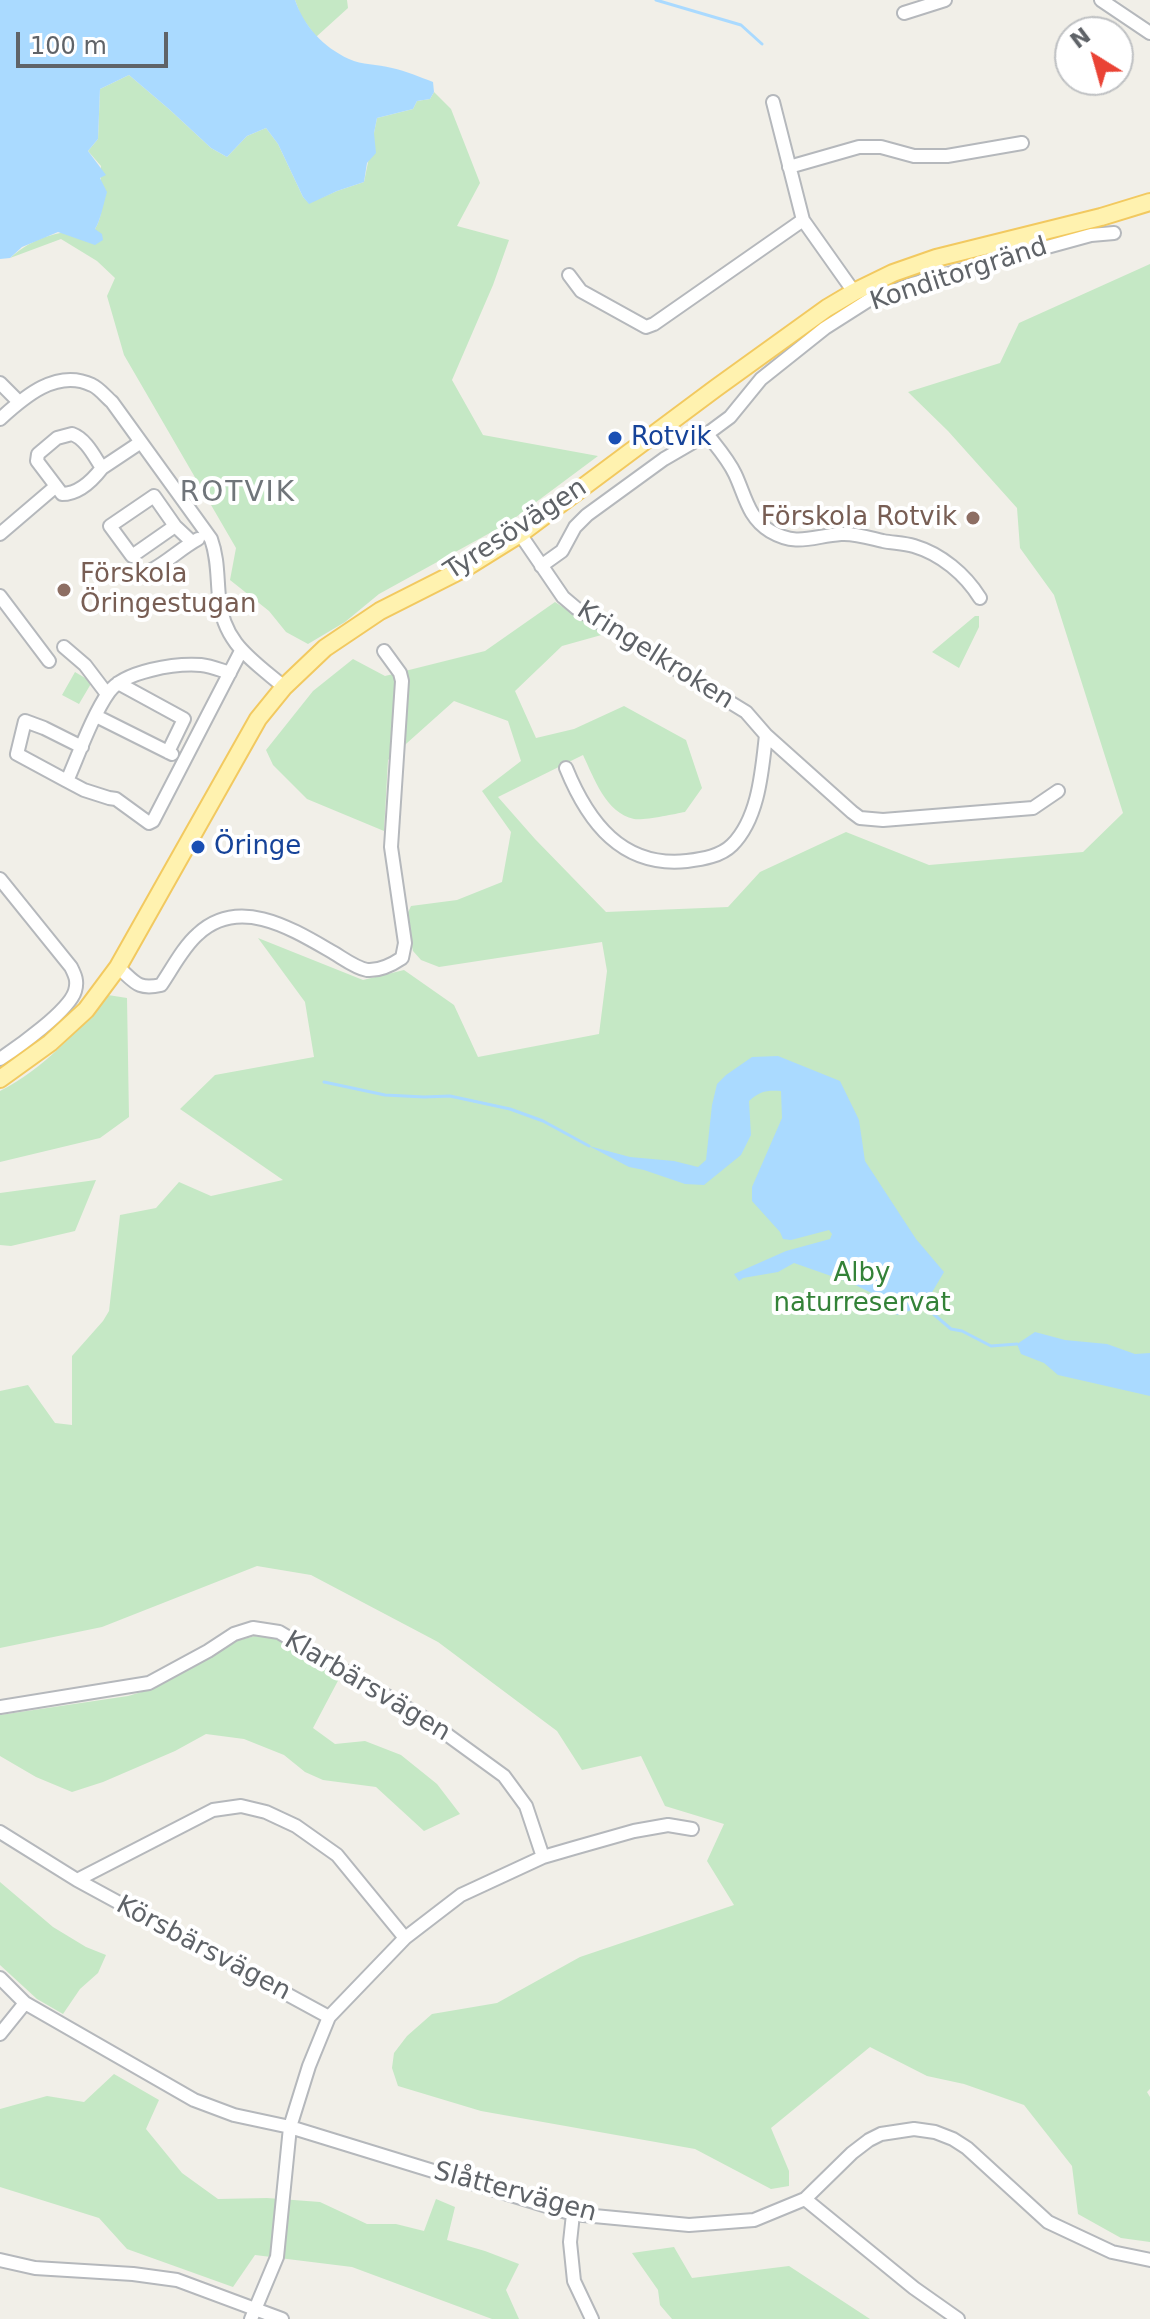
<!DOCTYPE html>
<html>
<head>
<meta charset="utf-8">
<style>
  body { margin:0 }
  #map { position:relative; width:1150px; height:2319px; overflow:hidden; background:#f1efe8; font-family:"DejaVu Sans",sans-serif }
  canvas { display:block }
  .north { position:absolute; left:1054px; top:16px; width:80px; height:80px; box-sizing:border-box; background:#fff; border:2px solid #bfc1c3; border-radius:50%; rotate:323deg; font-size:22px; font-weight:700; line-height:32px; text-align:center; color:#5f6368 }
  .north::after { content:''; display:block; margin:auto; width:28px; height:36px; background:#ea4335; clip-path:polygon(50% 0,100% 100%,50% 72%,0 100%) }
  .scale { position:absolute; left:16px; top:32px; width:152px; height:36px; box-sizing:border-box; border:4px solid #5f6368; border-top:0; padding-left:10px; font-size:24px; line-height:28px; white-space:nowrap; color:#5f6368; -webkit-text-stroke:6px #fff; paint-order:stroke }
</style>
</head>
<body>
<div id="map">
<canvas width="1150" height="2319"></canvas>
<div class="north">N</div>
<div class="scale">100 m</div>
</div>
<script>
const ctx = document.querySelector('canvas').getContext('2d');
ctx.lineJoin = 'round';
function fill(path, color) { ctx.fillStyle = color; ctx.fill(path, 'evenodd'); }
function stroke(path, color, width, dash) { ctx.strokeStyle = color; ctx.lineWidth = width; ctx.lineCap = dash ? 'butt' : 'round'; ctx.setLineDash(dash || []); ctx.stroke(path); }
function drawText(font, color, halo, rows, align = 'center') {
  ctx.font = font + ' "DejaVu Sans",sans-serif'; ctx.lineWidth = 8; ctx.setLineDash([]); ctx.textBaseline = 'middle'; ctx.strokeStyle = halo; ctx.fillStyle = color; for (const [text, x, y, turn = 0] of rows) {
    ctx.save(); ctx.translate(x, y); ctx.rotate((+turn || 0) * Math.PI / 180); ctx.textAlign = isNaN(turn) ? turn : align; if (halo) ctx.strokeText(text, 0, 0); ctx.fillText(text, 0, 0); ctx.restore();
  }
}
const green = new Path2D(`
  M295,0H347L348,8L316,37L301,16Z
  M129,75L170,110L211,148L227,157L247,136L266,128L278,144L303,197L309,203L337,191L364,182L377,118L413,109L417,101L430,99L434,92L451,109L480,183L457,226L509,240L493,285L452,380L483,435L598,456L508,523L379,594L345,622L308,644L286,632L269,611L230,580L236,548L124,355L107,296L115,278L97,261L61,239L10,258C36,235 61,231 95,229C107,210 99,188 101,166L88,151L98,139L100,89Z
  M1150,264V2089L1147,2092L1150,2097V2242L1121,2238L1078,2214L1072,2166L1024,2105L964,2084L927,2076L870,2047L771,2128L789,2171V2186L771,2189L695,2149L481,2111L398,2086L392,2068L394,2053L407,2036L432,2014L497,2003L580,1957L734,1905L707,1861L724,1824L665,1806L641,1756L582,1770L557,1731L438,1642L311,1575L257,1566L102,1627L0,1648V1391L28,1385L55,1423L72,1425V1356L103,1321L109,1311L120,1215L156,1208L179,1182L211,1196L283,1180L180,1109L215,1075L314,1057L305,1002L258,938L363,980L404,970L454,1005L478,1057L599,1034L607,971L602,942L439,967L421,960L413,951L405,919L411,906L457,900L502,882L511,832L482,791L521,761L508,721L454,701L388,760L384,831L307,799L273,765L266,750L313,691L353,659L385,676L485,651L555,602L605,634L562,646L515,691L536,738L574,729L624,706L686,740L702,788L685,812C674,814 643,821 634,819C606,813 594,778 583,755L498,797L535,839L606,912L728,907L760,872L846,832L929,865L1083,852L1123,813L1054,595L1020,548L1017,508L948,431L908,392L1000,363L1019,323Z
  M975,616H979V627L959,668L932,652Z
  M75,672L92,682L79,704L62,695Z
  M108,995L127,998L129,1117L100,1138L0,1162V1091C44,1069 77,1031 108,995Z
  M96,1180L75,1231L11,1246L0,1245V1193Z
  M255,1636L276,1638L341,1675L313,1728L335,1744L365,1741L401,1755L437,1784L460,1814L424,1831L376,1787L323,1780L305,1772L284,1755L244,1739L206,1734L175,1751L103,1782L72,1792L36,1777L0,1756V1715L128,1696L155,1688L236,1641Z
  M0,1882L53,1927L86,1947L106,1955L98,1973L80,1989L63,2014L37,1999L0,1965Z
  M114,2074L159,2100L146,2129L182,2173L218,2199L267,2198L320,2202L367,2224H396L424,2231L436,2199L455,2207L447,2240L485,2251L519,2264L506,2290L519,2319H492L352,2267L255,2255L233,2287L127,2249L99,2218L0,2187V2109L47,2096L84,2102Z
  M674,2247L692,2278L789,2266L870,2319H672L660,2305L658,2290L632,2253Z`);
const water = new Path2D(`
  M0,0H295C304,26 323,47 349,59C362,65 377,64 392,68C406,71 420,77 433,82L434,92L430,99L417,101L413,109L377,118L374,133L376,153L367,163L364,182L337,191L309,204L303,197L278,144L266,128L247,136L227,157L211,148L170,110L129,75L100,89L98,139L88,151L106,175L100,178L107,192C104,202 100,222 95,229L102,234L103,240L95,245L58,232L22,247L10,258L0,259Z
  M778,1056L840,1081L859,1120L865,1161L916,1239L944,1272L924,1306L897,1315L878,1296L851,1283L794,1263L778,1272L743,1278L739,1281L734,1274L786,1251L830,1239L832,1234L829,1230L791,1240L783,1239L780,1232L752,1201V1187L782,1118L781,1091C767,1090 760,1091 749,1101L751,1135L741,1155L704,1185L685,1184L644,1170L629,1167L589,1146L630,1157L674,1161L698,1167L706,1160L712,1105L717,1084L726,1075L752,1057Z
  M1035,1332L1065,1340L1107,1344L1135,1354L1150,1353V1396L1058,1375L1044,1363L1021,1354L1017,1344Z`);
const stream = new Path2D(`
  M656,0L741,25L762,44
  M324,1082L385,1095L424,1097L450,1096L510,1109L543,1121L589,1146
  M924,1306L951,1329L962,1331L991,1346L1017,1344`);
const minor = new Path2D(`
  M1101,0L1150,33
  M904,13L945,0
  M773,102L803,220L854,292
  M789,167L859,147H881L914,156H947L1022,143
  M569,275L581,291L646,327L654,324L803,220
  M0,383L19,402
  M0,419C24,397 57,368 92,385C99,388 106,397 112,402L211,539C218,558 217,577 219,597C223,643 251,659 284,687
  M72,434C86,439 94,456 102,468C92,481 79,494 62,494L37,461L38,454L57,438Z
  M707,434L730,417L761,379L825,328L869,300L912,284L1091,235L1114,233
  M102,468L141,442
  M175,526L154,496L110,526L132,556L175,526L192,542
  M0,534L55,487
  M520,534L563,597L576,608L746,712L766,735L852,812L860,818L883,820L1033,808L1058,791
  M541,566L562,551L575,527L587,515L664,459L707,434C717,447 728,459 735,474C745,495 748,518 770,531C797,547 813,536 841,534C855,533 870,538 883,541C893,543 904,543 914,546C941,554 965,574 980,598
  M128,577C156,575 174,552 198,539
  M0,596L49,661
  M64,647L85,665L107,694
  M230,673C220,670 211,666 201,665C176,663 124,671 109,692C93,714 78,756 67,781L84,790L109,798L116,799L149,823L153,821L241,651
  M118,683L184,719L168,752
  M96,716L172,754
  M566,768C588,822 622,868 687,861C703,859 721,856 732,845C759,818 762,770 766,735
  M67,781L17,754L25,721L44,728L82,747
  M0,879L71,967C75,975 78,981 75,991C69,1011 18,1047 0,1059
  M118,967C135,982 137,990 161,985C172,969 183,947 198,934C240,895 294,930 334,953C344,959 356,968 367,970C379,971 393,964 402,958L405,943L391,847L402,681L400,673L384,651
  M0,1707L149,1683L208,1651L234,1634L253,1628L279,1632L427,1720L504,1776L526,1806L543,1857
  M0,1832L77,1880L213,1810L241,1806L266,1812L296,1826L337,1855L405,1938
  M77,1880L329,2017
  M0,1978L25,2003L194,2100L234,2115L290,2127L573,2214L689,2225L754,2220L805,2199L852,2153L869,2140L881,2134L914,2129L935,2132L953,2139L967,2148L1048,2222L1112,2252L1150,2260
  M0,2034L25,2003
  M805,2199L914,2288L958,2319
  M573,2214L570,2242L574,2281L592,2319
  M0,2260L35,2268L133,2274L177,2280L282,2319
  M251,2319L277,2257L290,2127L309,2066L329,2017L405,1938L461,1895L543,1857L574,1848L634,1831L668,1825L692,1829`);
const major = new Path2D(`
  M0,1079L50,1043L86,1010L118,967L258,719L284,687L325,648L380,611L467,567L520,534L716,388L827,308L854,292L893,273L936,258L1101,217L1150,202`);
const markers = [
  [615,438,8,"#1a4fb4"],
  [973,518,8,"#8d6e63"],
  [64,590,8,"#8d6e63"],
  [198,847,8,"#1a4fb4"]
];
const streetNames = [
  ["Konditorgränd",959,275,-18],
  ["Tyresövägen",516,530,-33],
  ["Kringelkroken",655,656,32],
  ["Klarbärsvägen",367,1687,31],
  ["Körsbärsvägen",203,1949,28],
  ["Slåttervägen",515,2193,15]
];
const transitNames = [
  ["Rotvik",631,438],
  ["Öringe",214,847]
];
const educationNames = [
  ["Förskola Rotvik",957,518],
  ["Förskola",80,575,"left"],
  ["Öringestugan",80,605,"left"]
];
const parkNames = [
  ["Alby",862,1274],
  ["naturreservat",862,1304]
];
const neighbourhoodNames = [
  ["ROTVIK",238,494]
];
fill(green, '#c5e8c5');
fill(water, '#aadaff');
stroke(stream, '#aadaff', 3);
stroke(minor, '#b5b8bc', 16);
stroke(major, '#f2c960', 20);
stroke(minor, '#fff', 12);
stroke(major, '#fff2af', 16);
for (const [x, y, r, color] of markers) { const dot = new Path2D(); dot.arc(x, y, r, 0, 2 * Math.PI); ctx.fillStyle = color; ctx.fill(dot); stroke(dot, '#fff', 3); }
drawText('26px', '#5f6368', '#fff', streetNames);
drawText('26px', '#164399', '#fff', transitNames, 'left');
drawText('26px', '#785e54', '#fff', educationNames, 'right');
drawText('26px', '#348238', '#fff', parkNames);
ctx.letterSpacing = '2px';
drawText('28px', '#70757a', '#fff', neighbourhoodNames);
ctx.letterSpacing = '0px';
</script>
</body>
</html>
